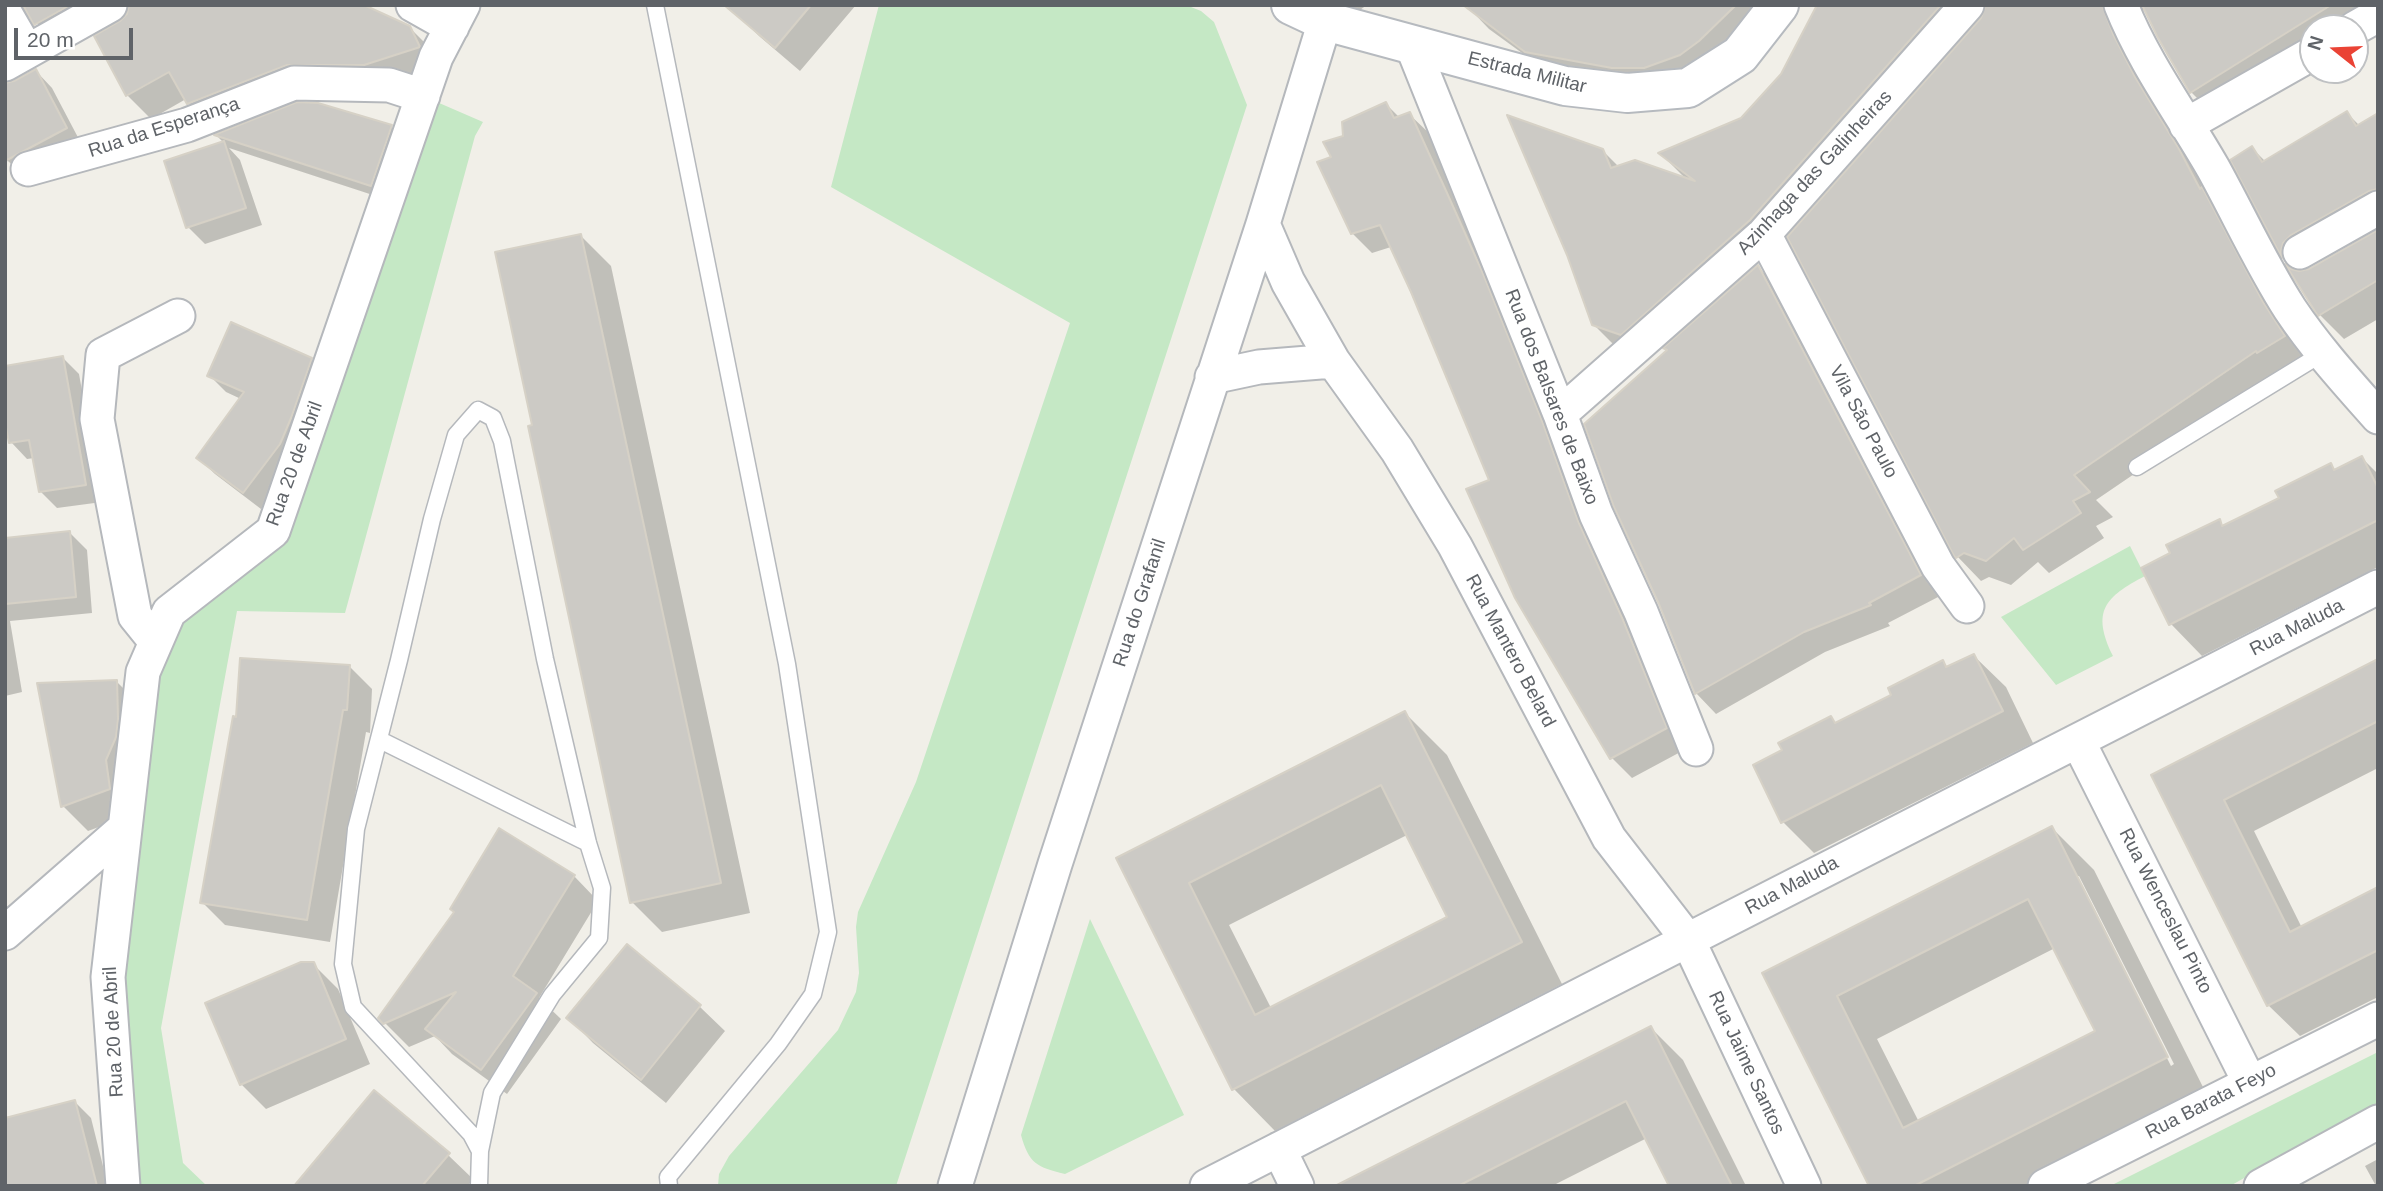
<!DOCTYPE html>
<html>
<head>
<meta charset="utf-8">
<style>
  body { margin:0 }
  #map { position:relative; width:2383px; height:1191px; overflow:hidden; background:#f1efe8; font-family:Arial,sans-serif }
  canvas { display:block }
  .frame { position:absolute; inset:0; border:7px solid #5f6368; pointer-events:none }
  .north { position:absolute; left:2299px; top:14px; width:70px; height:70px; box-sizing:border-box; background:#fff; border:2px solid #bfc1c3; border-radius:50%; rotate:288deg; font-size:19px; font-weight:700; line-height:28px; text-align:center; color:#5f6368 }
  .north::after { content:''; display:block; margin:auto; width:24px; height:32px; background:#ea4335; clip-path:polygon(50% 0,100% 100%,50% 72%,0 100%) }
  .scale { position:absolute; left:14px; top:28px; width:119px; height:32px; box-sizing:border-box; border:4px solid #5f6368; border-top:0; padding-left:9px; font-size:21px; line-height:24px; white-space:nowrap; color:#5f6368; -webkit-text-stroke:5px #fff; paint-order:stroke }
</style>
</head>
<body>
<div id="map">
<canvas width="2383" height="1191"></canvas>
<div class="frame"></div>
<div class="north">N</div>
<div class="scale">20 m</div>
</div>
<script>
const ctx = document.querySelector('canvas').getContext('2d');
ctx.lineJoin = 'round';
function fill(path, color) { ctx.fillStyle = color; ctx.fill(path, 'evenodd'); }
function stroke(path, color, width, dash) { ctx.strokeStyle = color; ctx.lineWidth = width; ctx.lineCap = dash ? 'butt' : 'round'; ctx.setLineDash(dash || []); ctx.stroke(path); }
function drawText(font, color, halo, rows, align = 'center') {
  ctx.font = font + ' Arial,sans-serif'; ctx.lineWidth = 7; ctx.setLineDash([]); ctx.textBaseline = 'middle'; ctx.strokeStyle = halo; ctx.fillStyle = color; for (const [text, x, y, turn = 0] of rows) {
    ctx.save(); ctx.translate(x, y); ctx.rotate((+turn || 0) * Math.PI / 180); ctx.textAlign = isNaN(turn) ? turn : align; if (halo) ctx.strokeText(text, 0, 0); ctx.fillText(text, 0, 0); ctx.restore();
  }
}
const green = new Path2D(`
  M879,5H1186L1201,11L1214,22L1247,105L896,1186H718L719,1174L729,1156L838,1030L856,992L859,973L856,927L858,912L916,782L1070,323L831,187Z
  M423,96L483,122L475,136L345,613L237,611L161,1028L183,1163L207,1186H122L108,977L169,612L273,531Z
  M2130,546L2145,576C2105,597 2091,611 2113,656L2056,685L2001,617Z
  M1090,919L1184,1115L1065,1174C1037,1167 1029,1164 1021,1135Z
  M2378,1052V1103L2230,1186H2110Z`);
const shadow = new Path2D(`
  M5,5H359L409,27L434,52L442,71L388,88H312L212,127L186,99L151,119L127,95L121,23L130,10L60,48L31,17L20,19L11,83L5,77Z
  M739,5H856L800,71L759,36L734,11Z
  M1344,5H1367L1357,12Z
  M1466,5H1780L1705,79L1555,77L1489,29Z
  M1819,5H2378L2355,28H2313V56L2215,116L2191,92L2146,10L2137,11L2308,361L2281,374L2096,500L2113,517L2096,526L2104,538L2049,573L2038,562L2011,585L1989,577L1981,581L1956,555L1983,19L1987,9L1977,16L1618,349L1593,324L1602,150L1619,167L1688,181L1661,154L1742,120L1782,75Z
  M36,71L52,88L82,145L24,176L8,161L5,162V85L14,83Z
  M1386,104L1400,118L1409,114L1430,134L1686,749L1632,778L1612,758L1391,247L1372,253L1352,233L1333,158L1344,138Z
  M2347,113L2360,126L2378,115V224L2314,260L2306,271L2378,232V319L2344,339L2320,315L2300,273L2284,257L2233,160L2252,148L2266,162Z
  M391,127L405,141L385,199L229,148L240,160L262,225L205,244L188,227L224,143L217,136Z
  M581,236L611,266L750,913L662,932L632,902L534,426Z
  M1758,267L1778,287L1940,596L1888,623L1890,626L1825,652L1716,714L1696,693L1660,603Z
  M62,357L79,374L102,502L57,508L40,491L34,458L27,459L11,442Z
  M311,360L328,376L296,461L261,509L215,474L198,458L241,399L226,392L209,375Z
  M2362,458L2378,474V567L2202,656L2171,624L2172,553L2219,521L2224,527L2281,499L2331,465L2336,471Z
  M70,533L87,550L92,613L10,621L22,692L5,696V539Z
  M1974,656L2006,687L2033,743L1814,853L1783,822L1784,751L1831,719L1836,724L1893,696L1943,663L1949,668Z
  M2378,662V768L2254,831L2302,928L2378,889V997L2300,1036L2268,1005L2153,775Z
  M349,666L372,689L370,733L366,732L330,942L225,925L202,902Z
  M116,681L141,706L134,814L88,831L63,806L39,685Z
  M1405,713L1447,755L1562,984L1275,1131L1234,1089L1118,859ZM1407,835L1450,918L1271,1008L1229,925Z
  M2052,828L2094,870L2209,1099L2039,1186H1871L1764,974ZM2075,876H2079L2174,1064L2171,1066ZM2055,948L2097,1032L1919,1122L1877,1039Z
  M574,876L598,901L539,998L561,1019L507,1094L452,1054L435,1036L409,1047L380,1018Z
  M627,947L700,1007L725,1031L666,1103L593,1043L569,1018Z
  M313,964L338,989L370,1064L266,1109L241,1084Z
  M1651,1028L1683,1060L1746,1186H1671L1647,1138L1552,1186H1365Z
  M75,1102L91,1118L108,1186H5Z
  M448,1155L473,1179L468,1186H319Z
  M2378,1159V1186H2376L2365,1166Z`);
const building = new Path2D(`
  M23,5H70L34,25Z
  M129,5H364L410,26L420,47L364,65H287L187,104L169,72L126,96L94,36L120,21L127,14Z
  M724,5H811L775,48Z
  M1463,5H1736L1699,41L1680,55L1644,68H1612L1525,52Z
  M1817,5H1941L1750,220L1621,335L1592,325L1567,255L1507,115L1603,149L1611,168L1635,160L1695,181L1658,153L1741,118L1781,74Z
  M1986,5H2102L2113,34L2135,77L2179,149L2200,189L2202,187L2263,302L2285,336L2257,353L2256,351L2074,475L2090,492L2073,501L2081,513L2023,550L2014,538L1986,561L1964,553L1956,558L1954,556L1787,237L1981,18Z
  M2142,5H2331L2190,93L2158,38Z
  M36,69L67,128L5,161V83L14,81Z
  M297,102L318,103L392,125L371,186L214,135Z
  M1386,102L1394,118L1410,112L1447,193L1481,269L1542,421L1578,521L1623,620L1667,728L1610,759L1515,598L1466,489L1489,480L1411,292L1380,225L1351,234L1317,162L1331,157L1323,142L1343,136L1342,122Z
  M2347,111L2356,126L2378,113V189L2369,191L2291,235L2283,243L2281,251L2282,258L2230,160L2252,146L2262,162Z
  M224,141L246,208L186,228L164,161Z
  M2378,230V280L2318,316L2285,264L2291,269L2299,271L2309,269Z
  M581,234L721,883L630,903L528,426L532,425L495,252Z
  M1758,265L1921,575L1869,603L1871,605L1804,632L1695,694L1659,604L1614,507L1584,424L1667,350L1663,348Z
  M231,322L312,358L291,418L280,444L243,493L196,458L244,392L207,376Z
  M63,356L86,485L39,492L29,440L9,443L5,422V366Z
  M2362,456L2378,488V520L2169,625L2141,568L2170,553L2166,545L2220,519L2222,526L2279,498L2275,491L2331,463L2334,470Z
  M70,531L76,597L5,604V538Z
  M1974,654L2003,711L1781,823L1753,765L1782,750L1778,743L1831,716L1835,723L1891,695L1888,688L1943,660L1946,667Z
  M240,658L350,665L347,710H343L307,920L200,903L233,716L236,717Z
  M2378,659V721L2224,800L2290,932L2378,887V950L2267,1006L2151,775Z
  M117,680L118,719L116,737L106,760L110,789L61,807L37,683Z
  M1405,711L1522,942L1232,1090L1116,858ZM1381,785L1447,917L1255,1015L1189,883Z
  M2052,826L2168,1057L1914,1186H1869L1762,973ZM2028,899L2095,1031L1903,1128L1837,996Z
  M499,828L575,875L513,976L537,993L481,1070L425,1029L456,992L383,1024L378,1018L454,912L450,909Z
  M627,944L701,1005L641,1080L566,1018Z
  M301,962H314L346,1039L240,1085L205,1003Z
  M1651,1026L1732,1186H1669L1626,1101L1458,1186H1335Z
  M374,1090L450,1153L422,1186H294Z
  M75,1100L97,1186H5V1118Z`);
const lane = new Path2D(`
  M655,5L787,664L828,932L813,994L778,1044L668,1177L669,1186
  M2137,467L2323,353
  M380,740L588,843
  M479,1186L480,1151L492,1093L552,995L599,938L602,888L588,843L545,659L502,441L493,418L478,410L456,435L432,519L399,660L356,829L343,964L353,1007L471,1134L480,1151`);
const street = new Path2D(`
  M413,5L452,27
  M2121,5C2144,63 2182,114 2213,168C2239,215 2261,264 2290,309C2316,348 2347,382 2378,417
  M5,13L27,51
  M2355,28L2378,15
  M1411,43L1560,414L1596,514L1641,612L1696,749
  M5,64L110,5
  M2186,125L2313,53
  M28,169L187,125L294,83L389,85L423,96
  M1263,224L1288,282L1333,361L1397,450L1455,546L1609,838L1688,940L1804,1186
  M1764,234L1938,566L1967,606
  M2300,252L2378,208
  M1212,377L1259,367L1333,361
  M1560,414L1764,234L1967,5
  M156,642L135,616L97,419L103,355L178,316
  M2078,741L2250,1083
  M5,933L125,828
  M1279,1149L1297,1186
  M123,1186L108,977L143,672L169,612L273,531L436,57L463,5
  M955,1186L1055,864L1263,224L1325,21
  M1207,1186L2378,587
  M2045,1186L2378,1019
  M2261,1186L2378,1122`);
const secondary = new Path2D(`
  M1291,5L1325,21L1565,86L1627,93L1688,88L1740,55L1779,5`);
const streetNames = [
  ["Estrada Militar",1527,73,14],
  ["Rua da Esperança",164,128,-18],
  ["Azinhaga das Galinheiras",1815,173,-47],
  ["Rua dos Balsares de Baixo",1551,397,69],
  ["Vila São Paulo",1863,422,62],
  ["Rua 20 de Abril",295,464,-70],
  ["Rua do Grafanil",1140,603,-72],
  ["Rua Maluda",2297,628,-27],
  ["Rua Mantero Belard",1510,651,62],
  ["Rua Maluda",1792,886,-28],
  ["Rua Wenceslau Pinto",2165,911,63],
  ["Rua 20 de Abril",114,1032,-93],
  ["Rua Jaime Santos",1746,1063,65],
  ["Rua Barata Feyo",2211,1102,-27]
];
fill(green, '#c5e8c5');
fill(shadow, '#0003');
fill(building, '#cccac5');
stroke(building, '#d6d1c6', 2);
stroke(lane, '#b5b8bc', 19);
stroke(street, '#b5b8bc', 37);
stroke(secondary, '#b6babf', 42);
stroke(lane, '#fff', 16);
stroke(street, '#fff', 33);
stroke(secondary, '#fff', 38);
drawText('19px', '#5f6368', '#fff', streetNames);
</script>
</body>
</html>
